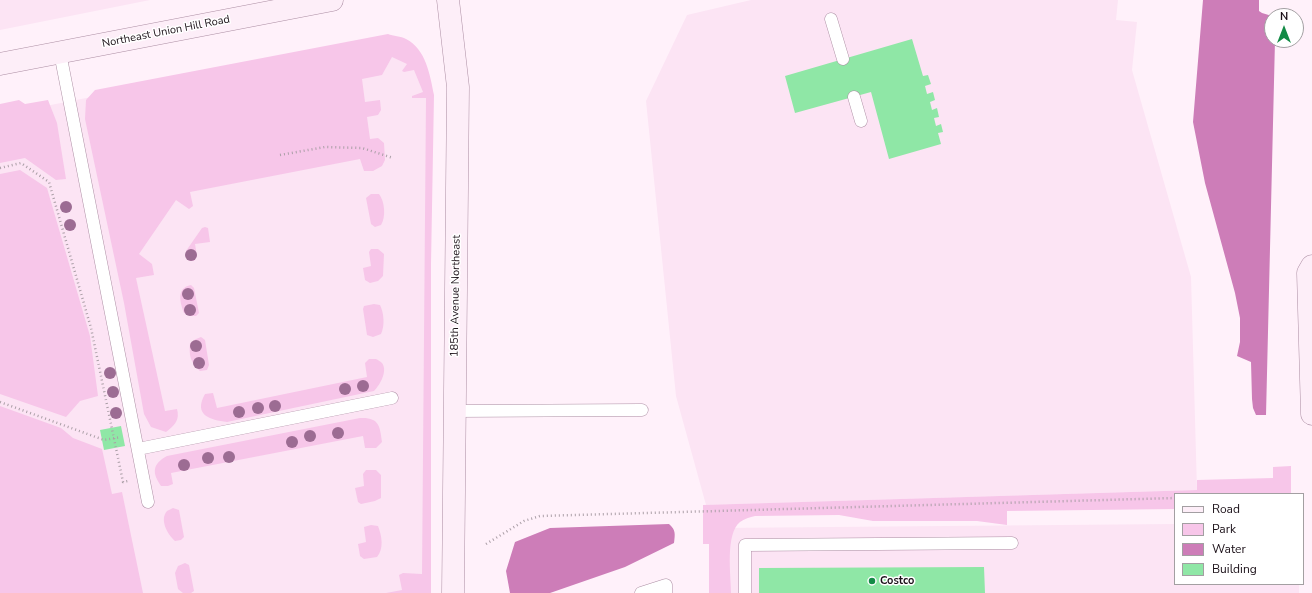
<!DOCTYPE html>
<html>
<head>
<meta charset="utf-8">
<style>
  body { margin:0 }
  #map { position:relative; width:1312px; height:593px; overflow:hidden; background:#fff1fa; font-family:"Nunito Sans",sans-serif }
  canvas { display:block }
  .legend { position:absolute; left:1174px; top:493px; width:130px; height:92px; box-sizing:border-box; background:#fff; border:1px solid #a39fa2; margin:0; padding:5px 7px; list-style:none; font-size:12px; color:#1a0f17 }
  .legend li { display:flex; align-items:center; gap:8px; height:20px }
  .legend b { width:20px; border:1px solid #a39fa2 }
  .north { position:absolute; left:1264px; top:8px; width:40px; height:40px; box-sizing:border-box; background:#fff; border:1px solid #a39fa2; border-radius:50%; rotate:0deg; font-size:11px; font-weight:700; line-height:16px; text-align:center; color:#1a0f17 }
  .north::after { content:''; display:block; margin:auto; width:14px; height:18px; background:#138b46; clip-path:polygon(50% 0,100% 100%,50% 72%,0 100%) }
</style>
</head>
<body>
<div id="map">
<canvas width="1312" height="593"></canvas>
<ul class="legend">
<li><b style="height:5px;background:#fdeef8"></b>Road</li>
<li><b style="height:11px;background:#f7c6e9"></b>Park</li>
<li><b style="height:11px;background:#cd7db8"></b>Water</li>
<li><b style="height:11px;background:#8fe7a6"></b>Building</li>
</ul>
<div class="north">N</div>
</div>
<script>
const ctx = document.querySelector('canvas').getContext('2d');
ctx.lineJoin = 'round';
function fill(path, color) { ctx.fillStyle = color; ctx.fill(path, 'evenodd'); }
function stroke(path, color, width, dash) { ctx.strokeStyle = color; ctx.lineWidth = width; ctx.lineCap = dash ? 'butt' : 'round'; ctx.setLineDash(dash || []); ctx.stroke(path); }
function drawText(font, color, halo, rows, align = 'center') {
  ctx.font = font + ' "Nunito Sans",sans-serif'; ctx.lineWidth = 3; ctx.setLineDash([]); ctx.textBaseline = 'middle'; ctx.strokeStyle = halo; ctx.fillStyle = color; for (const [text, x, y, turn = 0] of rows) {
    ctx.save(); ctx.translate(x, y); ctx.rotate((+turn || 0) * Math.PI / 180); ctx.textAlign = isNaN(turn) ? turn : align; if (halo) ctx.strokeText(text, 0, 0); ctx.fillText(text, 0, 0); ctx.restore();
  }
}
const built = new Path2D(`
  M0,0H150L0,30Z
  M751,0H1118L1116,20L1137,22L1132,70L1191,277L1197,490L706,505L676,396L646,101L687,15Z
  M390,38L417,53L429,89L430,593H0V115Z
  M1175,524V584H1299V593H718L717,528Z`);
const green = new Path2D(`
  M388,34C393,36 401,36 406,39C426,49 430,75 434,95L431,264V593H386L402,590L399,575L403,573L422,574L426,98H412V96L423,92L414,70L404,72L402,71L407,64L392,57L382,75L362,79L365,102L380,100L381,110L378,115L367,117L370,139L378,138L384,143L385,160L382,166L373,171H364L360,159L190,192L193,206L189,209L176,200L139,254L152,264L154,275L136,278L165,411L177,409C180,420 175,425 166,432L151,427L144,414L124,303L85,119L86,100L95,90Z
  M19,100L25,104L48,100L57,123L66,179L56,180L25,158L0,163V104Z
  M20,170L47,188L90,336L98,396L80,401L66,417L0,394V174Z
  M371,194H379C385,202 386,217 381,225L375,227L371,224L366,198Z
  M205,227L208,228L210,242L195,244L197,256L194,261H190L187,257L186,251L202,228Z
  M371,249H378L384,254L383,276L378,281L370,283L365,280L363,268L371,266L369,252Z
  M191,285L194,288L199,313L196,316H191L184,313C180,302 176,288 191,285Z
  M374,304L380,305C384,313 385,326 381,334L373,337L367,335L363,309L364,306Z
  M201,337L205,340L209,365L207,370L200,371C190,362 189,356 190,343L196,339Z
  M369,359H376C378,360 380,361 382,363C388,371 380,385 374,391L227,422C210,420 193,415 205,394L213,393L217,408L367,377L365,363Z
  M0,406L61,428L73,438L102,449L112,494L122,492L143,593H0Z
  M360,418C379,417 380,426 382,442L376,448H365L363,436L171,473L173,484L168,486H161C152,473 152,464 167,456Z
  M1291,466V494H1175V509L1007,511V525L977,521H873L839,515L755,516C750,517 744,519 740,522C725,534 731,575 731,593H709V544H703V505L1197,490V480L1273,478V467Z
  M366,470H376L381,475V498L375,501L361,504L358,502L355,488L364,486L363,474Z
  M173,508L179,510L184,537L181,540L175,541C168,535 159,520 167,511C169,510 171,509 173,508Z
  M371,525L378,526C382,536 384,549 377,557L364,559L360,556L358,544L366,542L364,527Z
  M185,563L189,565L194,591L191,593H183L178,589L175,573L178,566Z`);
const water = new Path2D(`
  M1203,0H1259V11L1262,13L1272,16V40H1275L1266,415H1256L1253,408L1252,399L1251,362L1237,356L1240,342V318L1235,293L1205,183L1193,122Z
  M669,524C676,530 675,534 674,543L625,567L550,593H510L506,571L515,542L550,528Z`);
const building = new Path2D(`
  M912,39L923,76L928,75L931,84L925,86L927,94L933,92L935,100L930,102L932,110L937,108L939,117L934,118L936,126L941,124L943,132L938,133L941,144L889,159L871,92L795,113L785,76Z
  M121,426L125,446L104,450L100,430Z
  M984,567L985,593H759V568Z`);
const path = new Path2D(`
  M280,155L325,147L362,148L393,158
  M0,168L21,163L49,182L91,328L123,482L128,481
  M0,402L104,440L121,437
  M486,544L524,521L540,516L1175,498`);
const lane = new Path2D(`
  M831,19L843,59
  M60,53L148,502
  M854,97L861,121
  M454,411L642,410
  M138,449L392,398
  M641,593L666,585V593
  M745,593V545L1012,543`);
const secondary = new Path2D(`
  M448,0L458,87L453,593
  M0,64L332,0
  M1312,266L1308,273L1312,414`);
const trees = [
  [66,207],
  [70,225],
  [191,255],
  [188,294],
  [190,310],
  [196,346],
  [199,363],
  [110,373],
  [363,386],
  [345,389],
  [113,392],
  [275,406],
  [258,408],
  [239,412],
  [116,413],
  [338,433],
  [310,436],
  [292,442],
  [229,457],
  [208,458],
  [184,465]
];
const markers = [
  [872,581,4,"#138b46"]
];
const streetNames = [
  ["Northeast Union Hill Road",166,32,-11],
  ["185th Avenue Northeast",456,296,-89]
];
const poiNames = [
  ["Costco",880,581]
];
fill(built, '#fce4f4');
fill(green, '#f7c6e9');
fill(water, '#cd7db8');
fill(building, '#8fe7a6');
stroke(lane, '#ac8ea3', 13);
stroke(secondary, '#ac8ea3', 23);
stroke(path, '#ab9fa7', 2.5, [1, 3]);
stroke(lane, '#fff', 12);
stroke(secondary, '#fdeef8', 22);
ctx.fillStyle = '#9c6c93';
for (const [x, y] of trees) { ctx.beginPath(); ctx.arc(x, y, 6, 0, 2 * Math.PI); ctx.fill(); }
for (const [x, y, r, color] of markers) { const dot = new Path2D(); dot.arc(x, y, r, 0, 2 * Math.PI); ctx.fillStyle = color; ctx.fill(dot); stroke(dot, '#fff', 1.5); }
drawText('11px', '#1a0f17', '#fff', streetNames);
drawText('bold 11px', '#1a0f17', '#fff', poiNames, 'left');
</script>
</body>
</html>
